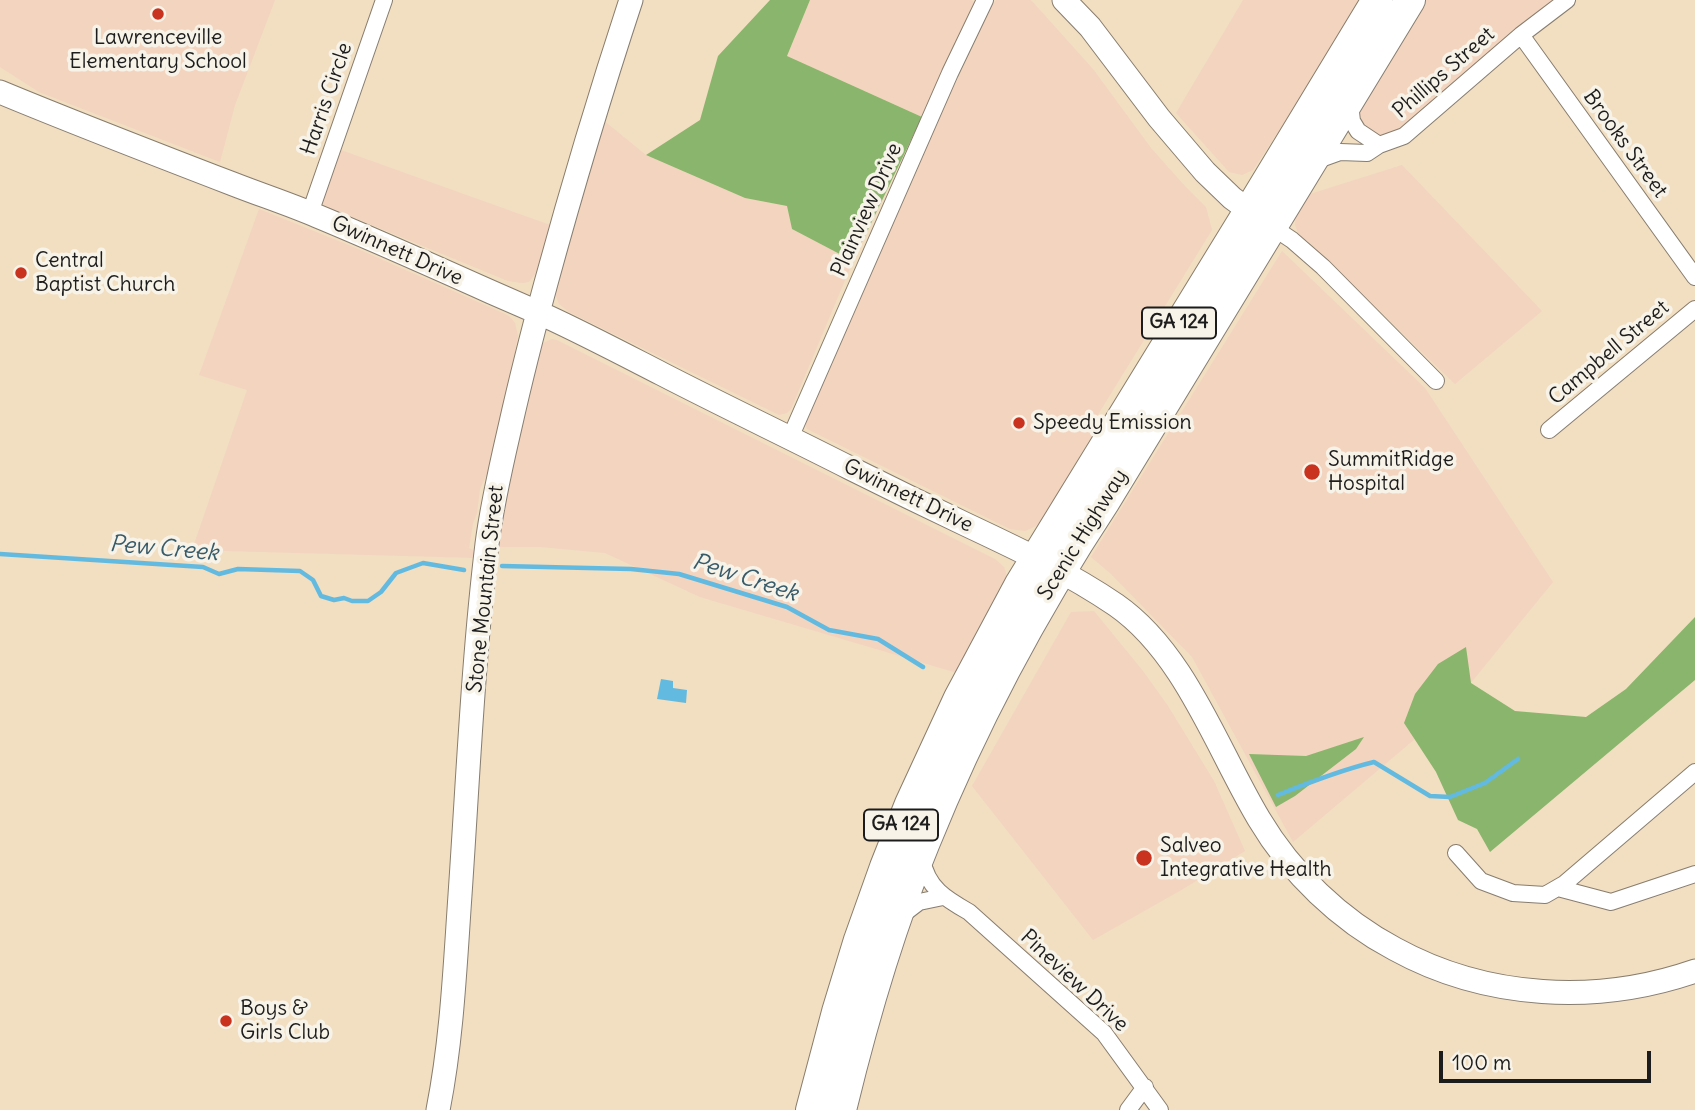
<!DOCTYPE html>
<html>
<head>
<meta charset="utf-8">
<style>
  body { margin:0 }
  #map { position:relative; width:1695px; height:1110px; overflow:hidden; background:#f2dec1; font-family:Delius,sans-serif }
  canvas { display:block }
  .scale { position:absolute; left:1439px; top:1051px; width:212px; height:32px; box-sizing:border-box; border:4px solid #1c1c1c; border-top:0; padding-left:9px; font-size:21px; line-height:24px; white-space:nowrap; color:#1c1c1c; -webkit-text-stroke:5px #f7f3e8; paint-order:stroke }
</style>
</head>
<body>
<div id="map">
<canvas width="1695" height="1110"></canvas>
<div class="scale">100 m</div>
</div>
<script>
const ctx = document.querySelector('canvas').getContext('2d');
ctx.lineJoin = 'round';
function fill(path, color) { ctx.fillStyle = color; ctx.fill(path, 'evenodd'); }
function stroke(path, color, width, dash) { ctx.strokeStyle = color; ctx.lineWidth = width; ctx.lineCap = dash ? 'butt' : 'round'; ctx.setLineDash(dash || []); ctx.stroke(path); }
function drawText(font, color, halo, rows, align = 'center') {
  ctx.font = font + ' Delius,sans-serif'; ctx.lineWidth = 7; ctx.setLineDash([]); ctx.textBaseline = 'middle'; ctx.strokeStyle = halo; ctx.fillStyle = color; for (const [text, x, y, turn = 0] of rows) {
    ctx.save(); ctx.translate(x, y); ctx.rotate((+turn || 0) * Math.PI / 180); ctx.textAlign = isNaN(turn) ? turn : align; if (halo) ctx.strokeText(text, 0, 0); ctx.fillText(text, 0, 0); ctx.restore();
  }
}
const built = new Path2D(`
  M0,0H275L235,105L220,162L39,92L0,67Z
  M810,0H971L974,2L922,117L787,56Z
  M996,0H1031L1093,69L1151,148L1184,185L1206,207L1212,230L1089,429L1094,432L1049,509L1041,522L1034,527L1025,531L1010,529L807,429L805,423L806,414L855,312L909,183L990,9Z
  M1243,0H1365L1253,170L1242,175L1229,172L1176,113Z
  M1419,0H1558L1414,121L1388,134L1375,136L1356,119L1358,101Z
  M602,119L646,155L745,198L787,206L792,229L853,261L791,409L787,413L779,415L569,312L559,304L555,294Z
  M341,150L553,226L535,274L529,282L522,283L508,281L321,204Z
  M1402,165L1542,311L1455,384L1305,240L1298,233L1295,225L1296,214L1310,194Z
  M259,209L351,246L503,313L509,316L515,323L518,336L495,456L480,489L477,513L473,523L469,548L473,550L477,558L192,550L247,390L199,375Z
  M1282,251L1425,388L1553,582L1448,711L1293,842L1192,657L1111,574L1091,557Z
  M552,339L557,340L995,559L1004,567L1008,579L964,675L700,597L605,553L541,547H495L508,477L541,344Z
  M1094,611L1143,671L1168,706L1214,781L1245,851L1183,889L1093,940L972,786L1071,612Z`);
const forest = new Path2D(`
  M770,0H810L787,56L922,117L853,261L792,229L787,206L745,198L646,155L700,120L718,56Z
  M1695,617V680L1490,852L1477,829L1458,820L1436,772L1404,723L1415,694L1438,664L1466,647L1471,683L1515,711L1586,717L1626,689Z
  M1364,737L1356,749L1295,796L1276,807L1249,754L1306,756Z`);
const water = new Path2D(`
  M661,679L673,681V688L687,690L686,703L657,699Z`);
const stream = new Path2D(`
  M0,554L203,567L219,574L238,569L300,571L313,580L321,596L334,600L344,598L352,601H368L381,592L396,573L423,563L464,570
  M502,566L631,569L679,574L787,607L829,630L878,639L923,667
  M1278,795C1310,782 1341,770 1374,762L1430,796L1450,797L1485,783L1518,759`);
const street = new Path2D(`
  M1521,35L1695,277
  M1350,104L1352,121L1358,131L1379,145
  M1315,161L1340,152L1367,153L1379,145L1404,136L1521,35L1567,0
  M310,213L384,0
  M1271,226L1292,240L1323,267L1436,381
  M1549,430L1695,309
  M790,438L950,73L985,0
  M1456,853L1481,881L1513,893L1545,895L1564,884L1695,772
  M922,859C927,888 946,899 969,912L1104,1033L1160,1110
  M1558,888L1611,902L1695,874
  M902,915L919,902L943,897
  M1128,1110L1145,1087`);
const secondary = new Path2D(`
  M1064,0L1090,27L1159,118L1205,172L1232,198L1262,220
  M0,92C77,124 155,154 233,184C261,195 289,204 317,216C375,240 433,266 491,292C509,300 528,308 546,316C585,334 623,354 662,374C724,406 787,436 850,468C888,487 927,506 967,525C1018,549 1069,573 1116,605C1185,653 1217,749 1259,819C1291,873 1340,920 1395,949C1486,999 1597,1005 1695,971
  M438,1110C452,1039 455,967 460,895C468,778 473,660 487,544C492,504 501,466 510,427C521,378 533,331 546,283C572,188 600,94 631,0`);
const highway = new Path2D(`
  M811,1110L837,1012L859,940L885,867L910,804L959,698L1020,584L1249,211L1377,0
  M841,1110C863,1019 889,929 925,842C973,723 1034,609 1105,501L1410,0`);
const markers = [
  [158,14,7,"#c8321e"],
  [21,273,7,"#c8321e"],
  [1019,423,7,"#c8321e"],
  [1312,472,9,"#c8321e"],
  [1144,858,9,"#c8321e"],
  [226,1021,7,"#c8321e"]
];
const shields = [
  [1179,323,74],
  [901,825,74]
];
const shieldNames = [
  ["GA 124",1179,323],
  ["GA 124",901,825]
];
const poiNames = [
  ["Lawrenceville",158,38,"center"],
  ["Elementary School",158,62,"center"],
  ["Central",35,261],
  ["Baptist Church",35,285],
  ["Speedy Emission",1033,423],
  ["SummitRidge",1328,460],
  ["Hospital",1328,484],
  ["Salveo",1160,846],
  ["Integrative Health",1160,870],
  ["Boys &",240,1009],
  ["Girls Club",240,1033]
];
const streetNames = [
  ["Phillips Street",1444,73,-41],
  ["Harris Circle",327,99,-71],
  ["Brooks Street",1625,144,54],
  ["Plainview Drive",867,210,-66],
  ["Gwinnett Drive",397,251,24],
  ["Campbell Street",1609,353,-40],
  ["Gwinnett Drive",908,496,26],
  ["Scenic Highway",1083,535,-58],
  ["Stone Mountain Street",486,589,-84],
  ["Pineview Drive",1074,981,43]
];
const waterNames = [
  ["Pew Creek",164,549,5],
  ["Pew Creek",745,578,18]
];
fill(built, '#f3d4bf');
fill(forest, '#8ab56c');
fill(water, '#63bae0');
stroke(stream, '#63bae0', 4.5);
stroke(street, '#877d6e', 18);
stroke(secondary, '#877d6e', 25);
stroke(highway, '#877d6e', 32);
stroke(street, '#fff', 16);
stroke(secondary, '#fff', 23);
stroke(highway, '#fff', 30);
for (const [x, y, r, color] of markers) { const dot = new Path2D(); dot.arc(x, y, r, 0, 2 * Math.PI); ctx.fillStyle = color; ctx.fill(dot); stroke(dot, '#f7f3e8', 2.5); }
for (const [x, y, w] of shields) { const box = new Path2D(); box.roundRect(x - w / 2, y - 15.5, w, 31, 5); ctx.fillStyle = '#f7f3e8'; ctx.fill(box); stroke(box, '#1c1c1c', 2); }
drawText('bold 19px', '#1c1c1c', null, shieldNames);
drawText('21px', '#1c1c1c', '#f7f3e8', poiNames, 'left');
drawText('21px', '#1c1c1c', '#f7f3e8', streetNames);
drawText('italic 23px', '#385b6a', '#f7f3e8', waterNames);
</script>
</body>
</html>
